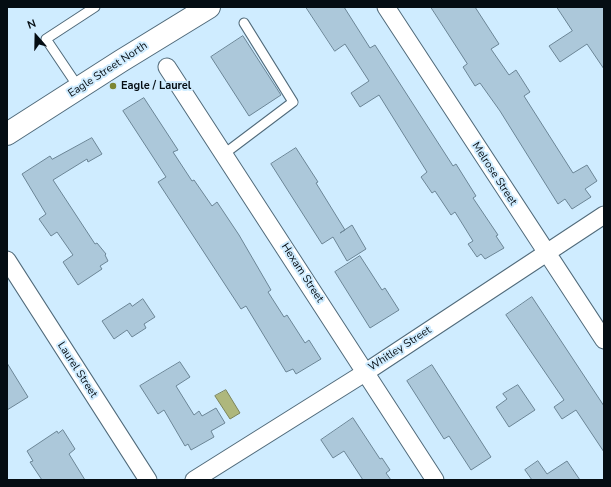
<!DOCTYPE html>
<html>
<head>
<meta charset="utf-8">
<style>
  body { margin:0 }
  #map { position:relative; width:611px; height:487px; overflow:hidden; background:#cfecff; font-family:"Nunito Sans",sans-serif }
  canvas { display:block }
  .frame { position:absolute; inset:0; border:8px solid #050d13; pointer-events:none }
  .north { position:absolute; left:16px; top:16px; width:40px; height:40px; -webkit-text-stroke:3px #cfecff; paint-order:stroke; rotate:340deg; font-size:11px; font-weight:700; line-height:16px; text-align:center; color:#050d13 }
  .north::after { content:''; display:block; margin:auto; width:14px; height:18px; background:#050d13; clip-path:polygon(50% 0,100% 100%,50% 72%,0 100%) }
</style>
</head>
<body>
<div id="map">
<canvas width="611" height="487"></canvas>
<div class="frame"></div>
<div class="north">N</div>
</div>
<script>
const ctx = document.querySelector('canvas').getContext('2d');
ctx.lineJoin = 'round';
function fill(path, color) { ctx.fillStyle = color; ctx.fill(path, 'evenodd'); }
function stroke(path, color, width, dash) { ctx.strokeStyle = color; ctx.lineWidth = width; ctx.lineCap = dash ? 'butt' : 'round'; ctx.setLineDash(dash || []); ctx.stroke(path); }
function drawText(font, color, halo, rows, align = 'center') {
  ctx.font = font + ' "Nunito Sans",sans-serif'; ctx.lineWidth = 4; ctx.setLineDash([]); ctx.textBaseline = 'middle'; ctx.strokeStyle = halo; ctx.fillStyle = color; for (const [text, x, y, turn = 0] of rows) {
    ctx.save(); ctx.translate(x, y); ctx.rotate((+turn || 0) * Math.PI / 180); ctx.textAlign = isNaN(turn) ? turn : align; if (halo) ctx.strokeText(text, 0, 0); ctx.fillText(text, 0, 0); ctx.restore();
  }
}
const water = new Path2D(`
  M226,390L240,413L230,419L215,396Z`);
const building = new Path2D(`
  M306,7H344L370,48L375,45L453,166L456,164L476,196L473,198L498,235L496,236L504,248L485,259L481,254L477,257L468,244L473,241L455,212L451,215L435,191L432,193L421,177L427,172L379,95L360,107L351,93L369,81L345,44L335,51Z
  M431,7H475L499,44L491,49L509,75L516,70L530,92L524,96L573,173L587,165L597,181L585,189L591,197L572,209L565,199L558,204L500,111L480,83L475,86L463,67L467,64Z
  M557,7H604V69L587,44L560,62L549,46L572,31Z
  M243,36L281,95L249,116L211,57Z
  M144,98L178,150L173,152L192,181L194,180L212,206L217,202L239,235L271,290L268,292L284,317L287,315L305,343L309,340L321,359L296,374L293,369L286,372L246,306L241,309L158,182L166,177L123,111Z
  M92,138L102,154L88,162L87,159L53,180L95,244L97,243L106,254L105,255L108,261L100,266L102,269L78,285L63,262L73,255L57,232L51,236L39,219L46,214L22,174L50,156L52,159Z
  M296,148L318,182L316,183L345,230L340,233L352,225L366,249L347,261L333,237L322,244L271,164Z
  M360,256L382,290L385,288L399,310L370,328L335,272Z
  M532,297L604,406V452L576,410L562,419L554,407L564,400L506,315Z
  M143,299L155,317L144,324L146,328L132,337L127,330L114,339L102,321L130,303L132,306Z
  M180,362L190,377L176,386L194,415L199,411L202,416L216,408L225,423L211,431L214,437L191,450L188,444L185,446L164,410L158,414L140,386Z
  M7,363L28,397L7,410Z
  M432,365L491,457L471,470L449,436L444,439L407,381Z
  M518,385L535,410L509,427L496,407L507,399L503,394Z
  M353,418L380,459L382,458L390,470L386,473L391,480H363L344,451L333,458L321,440Z
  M63,430L75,449L69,454L85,480H42L30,462L33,461L27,451L57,431L58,433Z
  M538,461L547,474L567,461L580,480H532L525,470Z`);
const service = new Path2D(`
  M79,88L46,39L95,7
  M224,154L293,102L244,23`);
const minor = new Path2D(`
  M386,7L604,340
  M167,67L435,480
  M7,260L148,480
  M194,480L366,372L604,215`);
const secondary = new Path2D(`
  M7,134L121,61L209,7`);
const markers = [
  [113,86,4,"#7c8633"]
];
const streetNames = [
  ["Eagle Street North",108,70,-33],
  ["Melrose Street",494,174,57],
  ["Hexam Street",302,273,57],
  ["Whitley Street",400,349,-33],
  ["Laurel Street",77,370,57]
];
const poiNames = [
  ["Eagle / Laurel",121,86]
];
fill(water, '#aeb77c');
stroke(water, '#7b845c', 1);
fill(building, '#acc8da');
stroke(building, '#6b8596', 1);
stroke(service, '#506a7a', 11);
stroke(minor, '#506a7a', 19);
stroke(secondary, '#506a7a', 24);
stroke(service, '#fff', 9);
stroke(minor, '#fff', 17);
stroke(secondary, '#fff', 22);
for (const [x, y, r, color] of markers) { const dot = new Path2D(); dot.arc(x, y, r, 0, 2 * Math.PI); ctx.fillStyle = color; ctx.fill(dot); stroke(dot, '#cfecff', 1.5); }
drawText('11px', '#050d13', '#cfecff', streetNames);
drawText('bold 11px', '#050d13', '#cfecff', poiNames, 'left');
</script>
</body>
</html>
